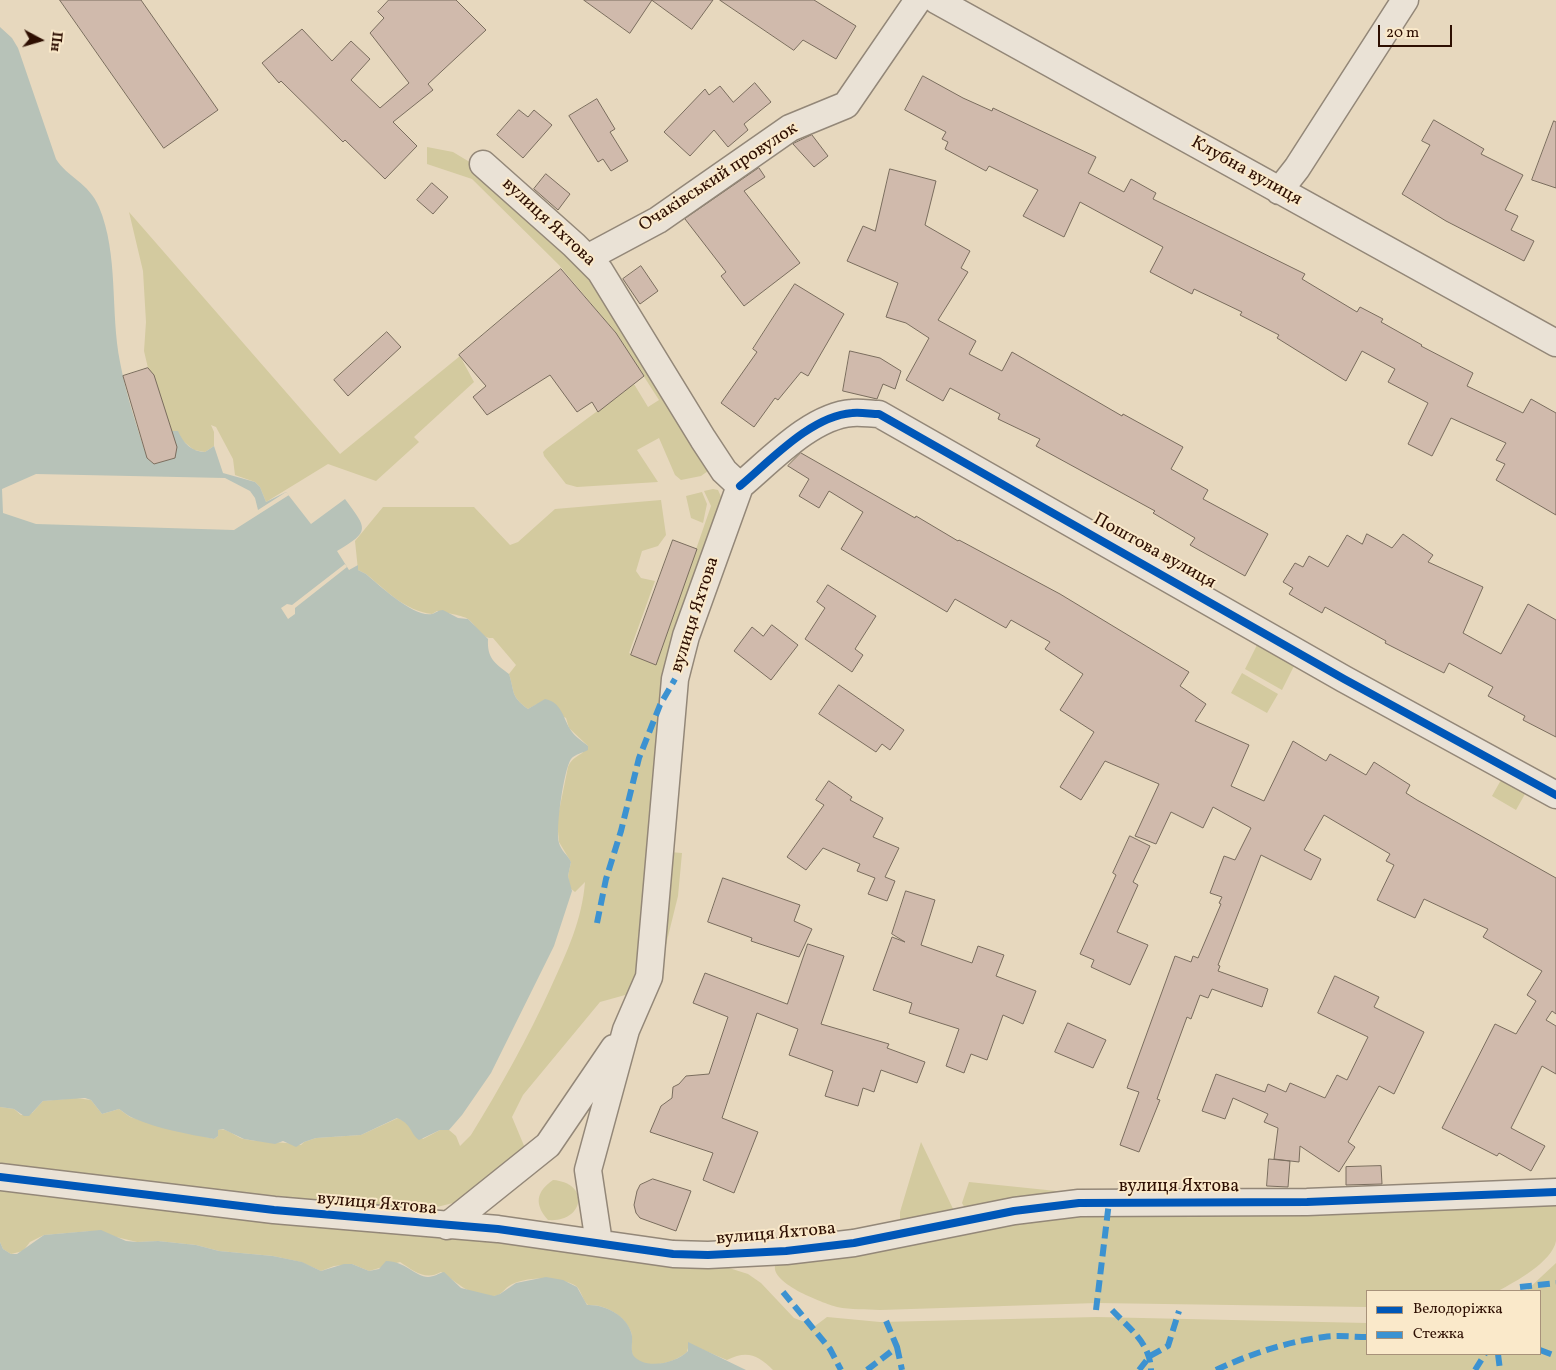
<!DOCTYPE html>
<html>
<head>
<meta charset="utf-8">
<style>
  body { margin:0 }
  #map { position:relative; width:1556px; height:1370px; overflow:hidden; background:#e7d8be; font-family:Vollkorn,serif }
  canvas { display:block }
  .legend { position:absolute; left:1366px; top:1290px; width:175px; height:65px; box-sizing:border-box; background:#fae9ca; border:1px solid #a8927a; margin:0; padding:6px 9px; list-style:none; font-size:15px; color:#2e0f02 }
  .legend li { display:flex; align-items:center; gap:10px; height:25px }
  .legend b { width:25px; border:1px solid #a8927a }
  .north { position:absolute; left:15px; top:15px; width:50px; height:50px; -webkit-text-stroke:4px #fae9ca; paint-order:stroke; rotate:96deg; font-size:14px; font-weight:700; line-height:20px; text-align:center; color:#2e0f02 }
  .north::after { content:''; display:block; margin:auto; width:18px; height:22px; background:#2e0f02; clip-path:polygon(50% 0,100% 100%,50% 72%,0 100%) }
  .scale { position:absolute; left:1378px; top:25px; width:74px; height:22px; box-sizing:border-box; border:2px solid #2e0f02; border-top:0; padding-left:6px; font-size:15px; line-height:18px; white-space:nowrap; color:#2e0f02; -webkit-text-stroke:4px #fae9ca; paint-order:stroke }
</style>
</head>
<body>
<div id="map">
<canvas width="1556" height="1370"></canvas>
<ul class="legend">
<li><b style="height:6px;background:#0057b8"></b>Велодоріжка</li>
<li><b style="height:6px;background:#3c92d1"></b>Стежка</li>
</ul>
<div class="north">Пн</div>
<div class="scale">20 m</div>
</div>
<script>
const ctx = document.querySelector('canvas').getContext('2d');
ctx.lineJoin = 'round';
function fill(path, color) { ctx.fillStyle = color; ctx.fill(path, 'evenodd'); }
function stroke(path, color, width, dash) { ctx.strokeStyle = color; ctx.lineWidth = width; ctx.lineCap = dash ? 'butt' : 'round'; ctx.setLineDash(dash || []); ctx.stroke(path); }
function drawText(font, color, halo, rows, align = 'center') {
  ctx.font = font + ' Vollkorn,serif'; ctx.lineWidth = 4; ctx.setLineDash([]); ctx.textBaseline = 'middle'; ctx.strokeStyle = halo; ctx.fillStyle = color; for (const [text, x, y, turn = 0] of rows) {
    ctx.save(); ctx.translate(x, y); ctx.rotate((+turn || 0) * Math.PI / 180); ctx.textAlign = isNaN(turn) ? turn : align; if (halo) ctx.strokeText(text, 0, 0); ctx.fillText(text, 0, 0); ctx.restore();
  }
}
const green = new Path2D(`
  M427,147L453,152L483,170L596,274L708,471L701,476L681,480L675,475L659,438L637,450L658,482L577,487L566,484L544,456L543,452L546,449L634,384L648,407L659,400L616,333L559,265L472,179L427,164Z
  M129,212L340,454L460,356L474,382L414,437L419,442L376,481L328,464L266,502L260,487L255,482L235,475L233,459L216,427L211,425L214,432V446L205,452L194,450L171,431L148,368L144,351L146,322L143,271Z
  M713,489L718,490L723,501L697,587L636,992L600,1002L523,1095L512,1117L525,1148L457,1202L433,1208L415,1210L275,1200L19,1166L16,1169L0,1171V1107L14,1109L21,1115L32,1113L43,1101L76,1098L91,1100L102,1114L119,1109L130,1117L143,1121L214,1139L218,1136V1130C227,1127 235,1137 244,1139C263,1143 282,1141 301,1145L304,1142L316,1138L361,1135L398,1118L409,1124L423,1139L440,1130H449L456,1136L460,1146L471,1135C501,1086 528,1038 551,987C567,952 582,920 585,882L575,892L570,888L568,876L571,862L559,842L557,821L568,767C573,755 583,756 588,746L569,728L566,718L537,704L528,709C510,696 515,692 509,674L516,665L493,638C480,639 477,626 468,619C465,616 443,612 437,611L432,614C405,611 386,590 366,574L358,570L355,541L383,507H474L510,545L518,542L555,509L661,500L666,535L658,546L642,551L636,571L641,578L655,581L629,653L656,665L711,506L704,491Z
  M702,492L707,504L703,523L691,518L686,496Z
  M1258,643L1295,664L1282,690L1245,669Z
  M1242,673L1278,694L1267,713L1231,693Z
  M1501,780L1525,794L1516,810L1492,796Z
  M670,852L682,853L678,896L658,977Z
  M921,1142L956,1215L900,1227V1212Z
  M553,1180C591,1183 584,1223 548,1220C534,1204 536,1192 553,1180Z
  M969,1182L1066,1192L967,1212L962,1203Z
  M0,1189L527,1245L708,1267L729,1268L748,1274L761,1283L794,1318L815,1326L827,1317L880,1322L1097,1317L1367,1323V1354H1540V1291H1526L1556,1263V1370H773C758,1355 747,1350 727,1360L689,1344L687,1352C673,1364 647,1370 634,1358C629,1349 634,1340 631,1332C625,1315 604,1304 588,1305C582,1300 582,1291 576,1286C561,1276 523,1276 509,1286C503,1290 501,1296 493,1296C467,1295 460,1284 441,1272C425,1281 414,1271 400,1262L369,1271L352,1264L334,1266L321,1271L301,1262L273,1256L219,1251L196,1245L158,1241L137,1242L91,1231L44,1235L30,1242L23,1251L11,1254L3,1249L0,1242Z
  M1556,1202C1556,1214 1556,1229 1556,1241C1552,1262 1515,1282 1498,1291H1367V1307L1097,1303L880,1310C866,1309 851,1310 837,1307C823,1303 766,1282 776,1263L1017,1217Z`);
const water = new Path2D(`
  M0,27L12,38L18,48L56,159C67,177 89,183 99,207C119,255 110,312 120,362C126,395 137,426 147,458L154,464L175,458L171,431H178C183,443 192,452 205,452L214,446L223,473L255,482L260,487L266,502L286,492L311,524L345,499C367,529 371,531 337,551L349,570L358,565V570L366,574C379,585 414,618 432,614C436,613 438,610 443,610L458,618L468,619L488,639C487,658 494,663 509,674C515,692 510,696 528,709L545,699C561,702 563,717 570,729C574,736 582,741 588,746V750C583,753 575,754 571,759C564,769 555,830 559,843C561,851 568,855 571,862L568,876L572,891L554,946L491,1073L462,1115L449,1130H440L419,1140C410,1134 413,1125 397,1118L361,1135L316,1138L304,1142L296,1147L283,1141L275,1144L244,1139L223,1129L218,1130V1136L214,1139C188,1134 158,1129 133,1118C128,1116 124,1112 119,1109L102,1114L91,1100L85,1098L43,1101L29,1116H24L14,1109L0,1107Z
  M101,1230L126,1241L137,1242L158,1241L196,1245L219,1251L273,1256L302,1262L321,1271L344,1264H352L369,1271L379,1269L386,1261C405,1261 416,1277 428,1277C434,1277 439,1273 444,1272L461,1288L494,1296L500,1294L516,1283L546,1277L563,1280L577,1287L587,1305C604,1304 626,1315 631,1332C634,1339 630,1347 633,1355C644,1370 675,1364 688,1351V1342L746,1370H0V1242L3,1249L11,1254H17L44,1235Z`);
const pier = new Path2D(`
  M36,474L225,478L250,491L255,498L258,510L286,492L289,495L234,530L36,524L3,513L2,489Z
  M345,564L347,567L295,608V614L288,619L281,608L287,604L292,605Z`);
const building = new Path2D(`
  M60,0H141L218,110L164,148Z
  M389,0H456L486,30L428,84L433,90L393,122L417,146L385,179L345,140L343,142L281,81L279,83L262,63L302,29L332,61L351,41L370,59L351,80L380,108L409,83L370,33L384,18L378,12Z
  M584,0H652L630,33Z
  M652,0H713L692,29Z
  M720,0H814L856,26L836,59L803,40L794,50Z
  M923,76L963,98L992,111L993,108L1096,157L1088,173L1124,192L1131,179L1156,193L1153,199L1305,274L1302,279L1357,312L1360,307L1383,319L1381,322L1422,345L1421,346L1473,373L1467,386L1523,413L1531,399L1556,413V515L1496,480L1505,464L1496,460L1506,443L1451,418L1432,456L1408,444L1428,403L1388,382L1395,369L1362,351L1346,381L1277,338L1279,335L1240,315L1242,312L1194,289L1192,294L1150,272L1163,247L1080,202L1064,237L1023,216L1038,190L989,166L986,171L945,149L948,142L942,139L946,132L905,110Z
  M755,83L771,102L744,124L748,130L728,147L714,130L690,156L664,132L705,89L709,95L720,86L733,102Z
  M597,99L615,129L610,132L628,161L611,171L603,159L598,162L569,116Z
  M519,110L528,117L534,110L552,125L523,158L497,135Z
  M1434,120L1484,149L1481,154L1523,175L1505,210L1518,216L1511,230L1534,241L1524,261L1446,221L1402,194L1430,145L1422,141Z
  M1554,121L1556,122V188L1532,180Z
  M812,135L828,156L814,167L793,144Z
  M759,168L765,177L744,191L800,263L744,306L721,276L726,272L685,219Z
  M890,169L936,181L925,225L970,251L961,268L968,272L938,320L976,341L969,354L1002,371L1012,352L1122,416L1123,414L1183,447L1171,469L1208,490L1203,499L1268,534L1245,576L1190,545L1195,538L1153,513L1155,511L1036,446L1040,439L998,419L1000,414L950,388L943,401L906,380L929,338L906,323L886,317L898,283L847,261L863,226L875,231Z
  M546,174L570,194L558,210L534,189Z
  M432,183L448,197L433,214L417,200Z
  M641,266L658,291L640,304L623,279Z
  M561,269L616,333L644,376L598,412L592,402L577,412L550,375L487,415L473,397L486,386L459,355Z
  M795,284L844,314L808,376L801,372L778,400L775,398L754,427L721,403L757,352L753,349Z
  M387,332L401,347L348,396L334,380Z
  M850,351L880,358L901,371L895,389L883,384L877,399L843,391Z
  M148,368L154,375L177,447L175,458L154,464L147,458L123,376Z
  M801,453L915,518L916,516L958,541L959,540L1060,594L1189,672L1180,686L1206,704L1195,721L1249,745L1231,786L1264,801L1293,741L1326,761L1330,754L1366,775L1374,762L1410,785L1406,793L1417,800L1556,878V1014L1552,1011L1546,1020L1556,1026V1074L1542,1066L1511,1128L1545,1146L1531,1171L1499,1153L1497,1156L1442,1128L1495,1024L1516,1034L1536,1001L1527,995L1542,971L1483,937L1488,929L1424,899L1415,918L1377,900L1394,865L1386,861L1390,854L1324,815L1304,850L1321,859L1311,880L1261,855L1218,965L1220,966L1218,971L1268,989L1262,1007L1212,989L1208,998L1200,995L1191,1019L1187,1017L1157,1099L1160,1100L1139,1152L1120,1145L1139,1092L1127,1088L1175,956L1191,962L1193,956L1198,958L1221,904L1219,903L1222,897L1210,893L1224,856L1235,860L1251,828L1213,807L1203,828L1171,812L1156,844L1135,836L1159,784L1105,761L1081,800L1060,787L1094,732L1060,710L1083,674L1045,649L1050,642L1011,620L1006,628L955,599L947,612L841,549L863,512L829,491L819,508L799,496L809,479L788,466Z
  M1367,534L1392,548L1403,534L1433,555L1428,562L1483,587L1463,633L1501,654L1528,604L1556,620V737L1523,720L1525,716L1488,696L1493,687L1449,663L1444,673L1385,643L1386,641L1325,607L1322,613L1289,594L1293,588L1283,582L1295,563L1303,567L1309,556L1328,567L1347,535L1362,544Z
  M673,540L697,549L656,665L631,655Z
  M828,585L876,616L855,649L863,655L852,672L805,639L825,608L817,602Z
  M772,625L798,645L771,680L734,651L752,627L763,636Z
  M839,685L904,730L890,750L882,744L876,752L819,714Z
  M829,781L852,797L850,800L883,818L873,837L899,848L885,877L895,881L887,901L868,894L875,878L857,871L860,864L823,848L806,870L787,857L824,805L816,800Z
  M1130,836L1150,846L1133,882L1138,885L1117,932L1148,945L1130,985L1091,967L1094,960L1080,954L1116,875L1113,873Z
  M723,878L800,905L794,921L812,929L799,957L751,941L752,938L708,922Z
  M906,891L935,900L921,945L972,963L978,946L1004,955L996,976L1036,991L1023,1024L1003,1015L987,1060L971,1054L964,1073L946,1066L959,1029L909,1013L912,1003L873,990L892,937L905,942L892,934Z
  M808,944L844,956L821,1024L889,1044L887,1048L925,1062L917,1083L881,1070L874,1092L863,1088L858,1106L825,1096L833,1071L789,1055L798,1029L757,1013L722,1118L758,1132L734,1193L703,1180L713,1153L650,1132L661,1106L672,1098L673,1087L679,1084L686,1076L709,1074L728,1017L693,1003L705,973L787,1004Z
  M1335,976L1379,997L1374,1007L1424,1032L1394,1094L1379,1086L1348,1142L1355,1147L1339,1172L1300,1146L1299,1162L1274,1159L1278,1128L1264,1122L1268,1114L1233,1098L1225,1119L1202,1111L1216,1074L1265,1092L1268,1084L1286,1092L1290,1083L1325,1098L1337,1075L1347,1080L1368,1037L1318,1013Z
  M1068,1023L1106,1040L1093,1068L1055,1052Z
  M1269,1159L1290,1161L1288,1187L1267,1186Z
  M1381,1166L1382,1184L1346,1185V1167Z
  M653,1179L691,1191L676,1231L640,1218L636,1213L634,1205L637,1191L640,1185Z`);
const minor = new Path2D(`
  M936,0L1556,343
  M483,164L574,245L600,271L703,439L724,471L740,486
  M1279,191L1297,168L1405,0
  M587,258L658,220L790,128L846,105L918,0
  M740,486C770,461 811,416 852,413C861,412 871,414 879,414L1344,679L1556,795
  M0,1177L274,1210L498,1229L673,1254L708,1255L786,1251L854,1243L1014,1211L1079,1203L1307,1202L1556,1192
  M447,1226L548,1145L614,1048
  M599,1243L588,1170L626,1030L649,977L675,679L686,636L740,486`);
const quiet = new Path2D(`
  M597,923L606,879L621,831L639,758L660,705L675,679
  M1520,1287L1556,1283
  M783,1292L830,1349L841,1370
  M1096,1310L1109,1202
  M1112,1310C1130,1329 1150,1343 1151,1370
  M897,1347L902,1370
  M1540,1350L1556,1356
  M1498,1354L1500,1370
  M867,1370L897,1347L884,1316
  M1139,1370L1150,1356L1168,1346L1179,1311
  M1216,1370C1250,1354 1286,1342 1324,1337C1338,1335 1353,1337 1367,1337
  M1475,1370L1485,1354`);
const cycleway = new Path2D(`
  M740,486C770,461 811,416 852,413C861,412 871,414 879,414L1344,679L1556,795
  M0,1177L274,1210L498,1229L673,1254L708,1255L786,1251L854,1243L1014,1211L1079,1203L1307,1202L1556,1192`);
const streetNames = [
  ["Клубна вулиця",1246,172,29],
  ["Очаківський провулок",719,178,-33],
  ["вулиця Яхтова",548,223,43],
  ["Поштова вулиця",1154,552,29],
  ["вулиця Яхтова",696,615,-72],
  ["вулиця Яхтова",1179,1188],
  ["вулиця Яхтова",377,1205,5],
  ["вулиця Яхтова",776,1235,-5]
];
fill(green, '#d3ca9f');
fill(water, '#b7c2b8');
fill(pier, '#e7d8be');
fill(building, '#d0baac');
stroke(building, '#7a6d5e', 1);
stroke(minor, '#938778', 29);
stroke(minor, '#eae2d6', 26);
stroke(quiet, '#3c92d1', 6, [12, 6]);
stroke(cycleway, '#0057b8', 8);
drawText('18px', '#2e0f02', '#fae9ca', streetNames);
</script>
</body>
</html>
